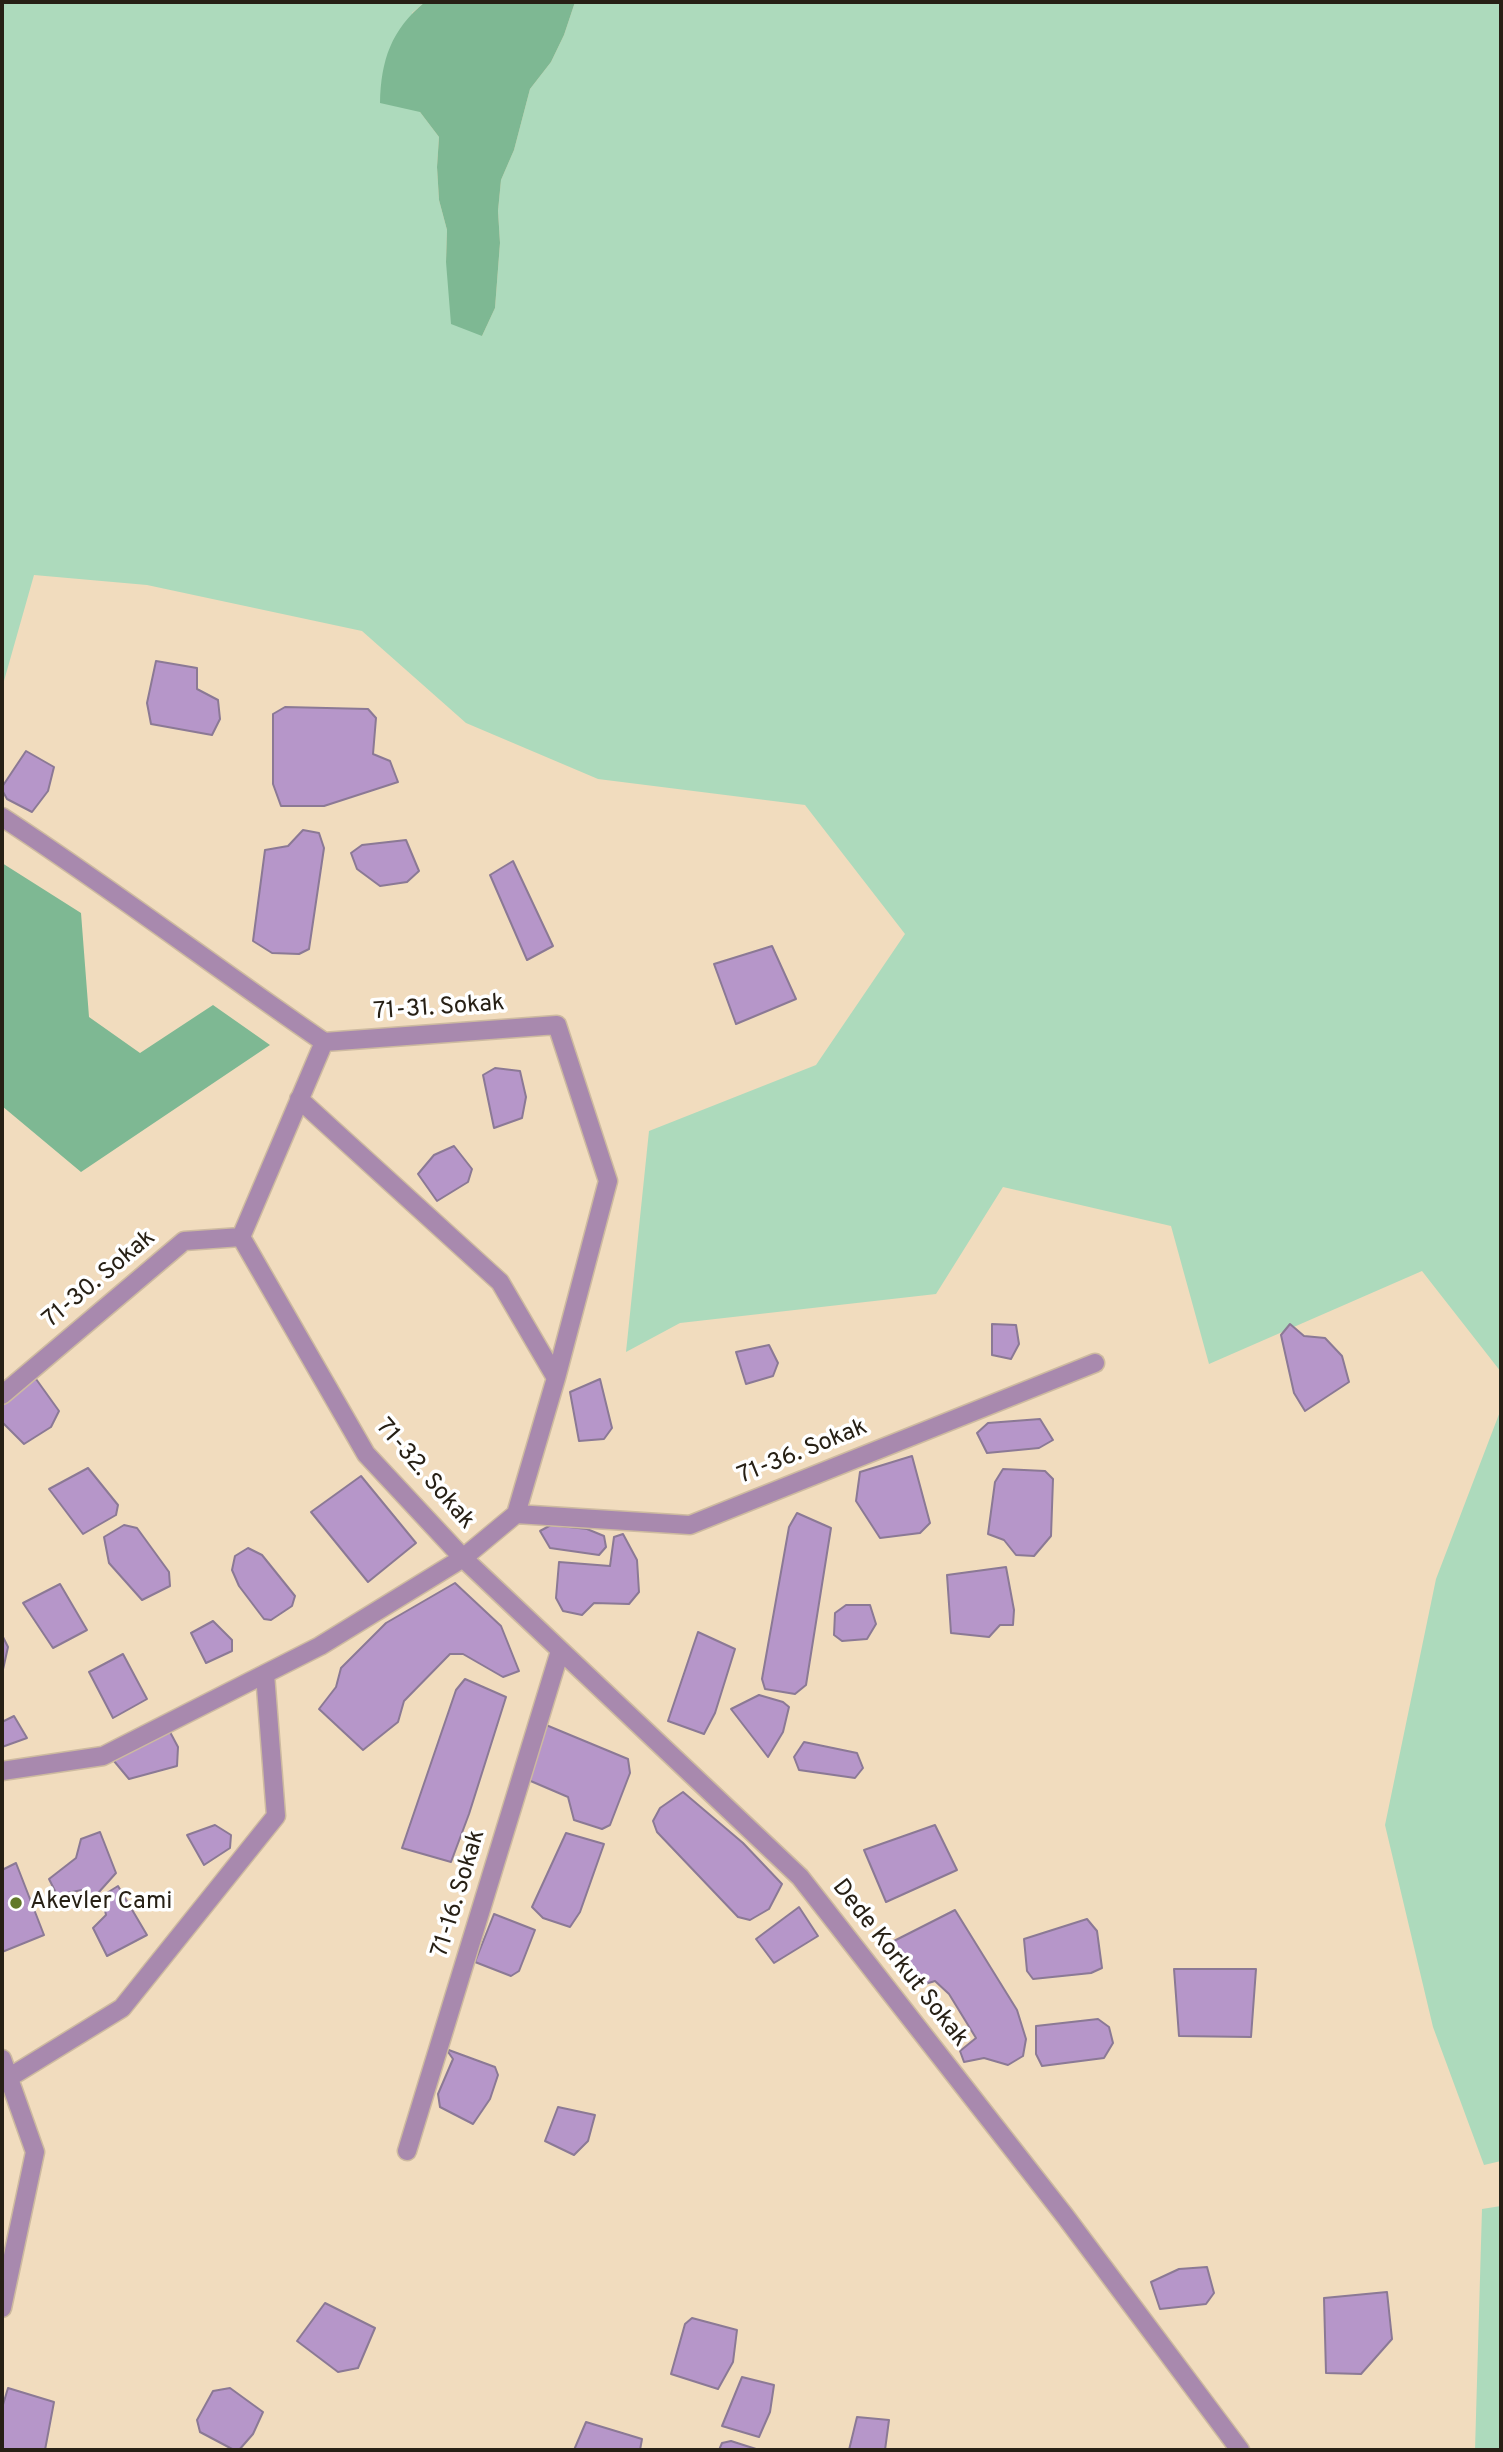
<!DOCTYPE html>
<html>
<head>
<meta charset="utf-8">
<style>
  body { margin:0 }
  #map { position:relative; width:1503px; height:2452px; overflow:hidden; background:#f1dcbe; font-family:Overpass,sans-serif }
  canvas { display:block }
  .frame { position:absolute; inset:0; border:4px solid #272015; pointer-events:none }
</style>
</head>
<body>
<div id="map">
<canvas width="1503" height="2452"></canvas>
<div class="frame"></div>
</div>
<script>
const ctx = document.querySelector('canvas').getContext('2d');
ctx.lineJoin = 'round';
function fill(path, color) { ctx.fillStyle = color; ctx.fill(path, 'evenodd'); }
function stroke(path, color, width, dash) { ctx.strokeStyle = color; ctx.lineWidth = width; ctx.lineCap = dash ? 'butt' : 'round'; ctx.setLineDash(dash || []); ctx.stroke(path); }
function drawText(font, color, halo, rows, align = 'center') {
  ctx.font = font + ' Overpass,sans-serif'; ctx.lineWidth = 7; ctx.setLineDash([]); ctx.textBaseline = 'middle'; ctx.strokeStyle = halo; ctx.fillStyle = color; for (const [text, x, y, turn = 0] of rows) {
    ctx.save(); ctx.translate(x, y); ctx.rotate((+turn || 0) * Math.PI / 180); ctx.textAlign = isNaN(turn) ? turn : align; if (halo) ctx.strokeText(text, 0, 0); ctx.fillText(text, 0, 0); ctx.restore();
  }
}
const green = new Path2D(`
  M2,2H425L412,13L420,112L439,137L437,167L439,200L447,230L446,262L482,336L495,308L500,243L498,211L501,180L514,150L530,89L551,62L564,35L575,2H1501V1372L1422,1271L1209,1364L1171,1226L1003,1187L936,1294L680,1323L626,1352L649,1131L816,1065L905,934L805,805L598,779L466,723L362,631L147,585L34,575L2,688Z
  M1501,1409V2161L1484,2165L1433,2027L1385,1825L1436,1579Z
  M1501,2206V2450H1475L1482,2209Z`);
const forest = new Path2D(`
  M425,2H575L564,35L551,62L530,89L514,150L501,180L498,211L500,243L495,308L482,336L451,324L446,262L447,230L439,200L437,167L439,137L420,112L380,103C381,60 391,30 425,2Z
  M2,863L81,913L89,1017L140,1053L213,1005L270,1045L81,1172L2,1106Z`);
const building = new Path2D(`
  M156,661L197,668V689L218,700L220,719L212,735L151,724L147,703Z
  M285,707L368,709L376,718L373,754L390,761L398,782L324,806H281L273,784V714Z
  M26,751L54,767L48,791L32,812L7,799L2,790V787Z
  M303,830L319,833L324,848L309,949L299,954L272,953L253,941L265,850L288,846Z
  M406,840L419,871L407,882L380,886L357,869L351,853L362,845Z
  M513,861L553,946L527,960L490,875Z
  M772,946L796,999L736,1024L714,964Z
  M495,1068L520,1071L526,1097L522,1118L494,1128L483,1075Z
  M454,1146L472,1169L468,1182L437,1201L418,1174L434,1155Z
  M992,1324L1016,1325L1019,1344L1011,1359L992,1355Z
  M1290,1324L1304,1336L1325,1338L1342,1356L1349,1382L1305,1411L1294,1393L1281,1335Z
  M769,1345L778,1363L773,1376L746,1384L736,1352Z
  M36,1379L59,1411L51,1427L24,1444L2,1422V1398Z
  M600,1379L612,1428L604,1439L579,1441L570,1392Z
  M1040,1419L1053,1440L1039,1448L987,1453L977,1433L988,1423Z
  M912,1456L930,1523L920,1533L880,1538L856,1501L860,1472Z
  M88,1468L118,1505L116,1515L83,1534L49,1489Z
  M1003,1469L1045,1471L1053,1479L1051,1536L1034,1556L1016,1555L1004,1540L988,1534L995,1482Z
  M361,1476L416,1543L368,1582L311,1512Z
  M797,1513L831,1528L806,1685L795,1694L765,1689L762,1679L789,1527Z
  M124,1525L137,1528L169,1572L170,1586L142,1600L109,1563L104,1537Z
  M551,1525L587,1529L604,1536L606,1547L599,1555L550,1548L540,1531Z
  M623,1534L637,1560L639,1592L629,1604L594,1603L582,1615L563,1611L556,1598L559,1562L610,1566L614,1537Z
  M248,1548L262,1555L295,1596L292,1606L271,1620L264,1619L239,1586L232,1570L235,1556Z
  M1006,1567L1014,1610L1013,1625H1000L989,1637L951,1633L947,1575Z
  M455,1583L501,1626L519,1671L503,1677L463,1654H450L404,1701L398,1722L363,1750L319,1709L336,1687L341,1668L386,1623Z
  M60,1584L87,1630L53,1648L23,1603Z
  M846,1605H870L876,1624L867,1639L842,1641L834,1635L835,1613Z
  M213,1621L232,1640V1651L206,1663L191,1633Z
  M698,1632L735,1649L715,1713L704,1734L668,1721Z
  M2,1635L8,1647L2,1674Z
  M123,1654L147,1699L113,1718L89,1672Z
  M465,1679L506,1697L469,1814L451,1862L402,1848L456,1690Z
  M759,1695L783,1702L789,1707L783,1732L768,1757L731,1709Z
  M14,1716L27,1738L2,1747V1722Z
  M546,1725L628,1759L630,1773L610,1825L602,1829L574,1820L568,1797L526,1779Z
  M170,1732L178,1747L177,1766L129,1779L114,1761L122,1750Z
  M804,1742L857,1753L863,1768L855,1778L799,1770L794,1757Z
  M683,1792L743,1843L782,1884L769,1909L750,1920L738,1917L657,1832L653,1821L660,1808Z
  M215,1825L231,1835L230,1848L204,1865L187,1835Z
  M935,1825L957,1870L886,1902L864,1850Z
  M100,1832L116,1873L90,1902L84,1898L87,1889L57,1895L49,1879L76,1858L81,1839Z
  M566,1833L604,1844L580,1912L570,1927L543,1918L532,1907Z
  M16,1863L44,1935L2,1952V1870Z
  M118,1886L147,1935L107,1956L93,1928L106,1915L102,1896Z
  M799,1907L818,1936L774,1963L756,1939Z
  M955,1910L1017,2010L1026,2039L1023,2056L1008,2065L984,2058L964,2062L960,2051L976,2038L949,1994L935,1981L912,1988L888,1944Z
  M494,1914L535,1930L519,1971L511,1976L475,1962Z
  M1087,1919L1097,1931L1102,1968L1091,1973L1033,1979L1027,1971L1024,1939Z
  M1174,1969H1256L1251,2037L1179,2036Z
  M1098,2019L1109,2027L1113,2043L1104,2058L1042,2066L1036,2054V2026Z
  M446,2049L495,2067L498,2075L490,2099L473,2124L440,2107L438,2094L453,2059Z
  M558,2107L595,2115L588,2141L574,2155L545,2141Z
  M1207,2267L1214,2293L1206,2304L1160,2309L1151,2282L1179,2269Z
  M1387,2292L1392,2339L1361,2374L1326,2373L1324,2298Z
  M325,2303L375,2328L358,2368L338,2372L297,2341Z
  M692,2318L737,2330L733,2362L718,2389L671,2374L685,2324Z
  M742,2377L774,2385L770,2412L759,2437L722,2426Z
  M8,2388L54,2402L45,2450H2V2408Z
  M230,2388L263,2412L253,2434L239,2450H234L200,2432L197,2420L213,2391Z
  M857,2417L889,2420L885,2450H849Z
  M586,2422L642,2439L640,2450H574Z
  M731,2441L756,2449V2450H719L722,2443Z`);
const minor = new Path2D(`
  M2,817C111,888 216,968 324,1042
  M299,1099L500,1282L556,1378
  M241,1237L366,1454L463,1558L800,1877L1065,2216L1240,2450
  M241,1237L324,1042
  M2,1395L184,1241L241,1237
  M516,1514L690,1525L1095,1363
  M2,1771L103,1756L320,1646L463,1558L516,1514L556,1378L608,1181L557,1025L324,1042
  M2,2059L35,2152L2,2308
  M10,2077L122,2008L276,1816L265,1674
  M407,2151L560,1651`);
const markers = [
  [16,1903,7,"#617829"]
];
const streetNames = [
  ["71-31. Sokak",439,1009,-4],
  ["71-30. Sokak",100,1280,-40],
  ["71-36. Sokak",803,1453,-22],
  ["71-32. Sokak",424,1475,49],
  ["71-16. Sokak",460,1894,-73],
  ["Dede Korkut Sokak",899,1964,52]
];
const poiNames = [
  ["Akevler Cami",30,1903]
];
fill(green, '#addabc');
fill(forest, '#7eb893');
fill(building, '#b696c9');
stroke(building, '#8b7995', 2);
stroke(minor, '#cdbaa0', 21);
stroke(minor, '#a889ae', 18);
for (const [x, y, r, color] of markers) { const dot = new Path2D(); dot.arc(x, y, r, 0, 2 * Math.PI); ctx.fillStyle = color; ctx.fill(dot); stroke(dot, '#fff', 2.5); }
drawText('24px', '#272015', '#fff', streetNames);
drawText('24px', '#272015', '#fff', poiNames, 'left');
</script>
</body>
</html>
